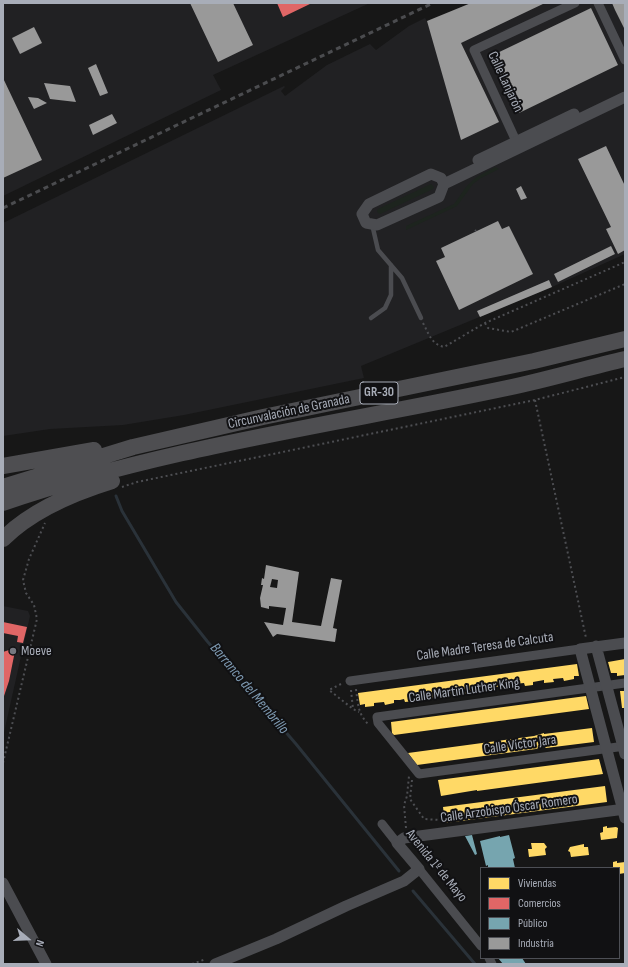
<!DOCTYPE html>
<html>
<head>
<meta charset="utf-8">
<style>
  body { margin:0 }
  #map { position:relative; width:628px; height:967px; overflow:hidden; background:#171717; font-family:"Sofia Sans Condensed",sans-serif }
  canvas { display:block }
  .frame { position:absolute; inset:0; border:4px solid #a8adb8; pointer-events:none }
  .legend { position:absolute; left:480px; top:867px; width:140px; height:92px; box-sizing:border-box; background:#111113; border:1px solid #4d4f55; margin:0; padding:5px 7px; list-style:none; font-size:12px; color:#a8adb8 }
  .legend li { display:flex; align-items:center; gap:8px; height:20px }
  .legend b { width:20px; border:1px solid #4d4f55 }
  .north { position:absolute; left:8px; top:919px; width:40px; height:40px; -webkit-text-stroke:3px #111113; paint-order:stroke; rotate:109deg; font-size:11px; font-weight:700; line-height:16px; text-align:center; color:#a8adb8 }
  .north::after { content:''; display:block; margin:auto; width:14px; height:18px; background:#a8adb8; clip-path:polygon(50% 0,100% 100%,50% 72%,0 100%) }
</style>
</head>
<body>
<div id="map">
<canvas width="628" height="967"></canvas>
<div class="frame"></div>
<ul class="legend">
<li><b style="height:11px;background:#ffd966"></b>Viviendas</li>
<li><b style="height:11px;background:#e06666"></b>Comercios</li>
<li><b style="height:11px;background:#76a5af"></b>Público</li>
<li><b style="height:11px;background:#999"></b>Industria</li>
</ul>
<div class="north">N</div>
</div>
<script>
const ctx = document.querySelector('canvas').getContext('2d');
ctx.lineJoin = 'round';
function fill(path, color) { ctx.fillStyle = color; ctx.fill(path, 'evenodd'); }
function stroke(path, color, width, dash) { ctx.strokeStyle = color; ctx.lineWidth = width; ctx.lineCap = dash ? 'butt' : 'round'; ctx.setLineDash(dash || []); ctx.stroke(path); }
function drawText(font, color, halo, rows, align = 'center') {
  ctx.font = font + ' "Sofia Sans Condensed",sans-serif'; ctx.lineWidth = 4; ctx.setLineDash([]); ctx.textBaseline = 'middle'; ctx.strokeStyle = halo; ctx.fillStyle = color; for (const [text, x, y, turn = 0] of rows) {
    ctx.save(); ctx.translate(x, y); ctx.rotate((+turn || 0) * Math.PI / 180); ctx.textAlign = isNaN(turn) ? turn : align; if (halo) ctx.strokeText(text, 0, 0); ctx.fillText(text, 0, 0); ctx.restore();
  }
}
const built = new Path2D(`
  M3,3H370L213,75L221,90L3,196Z
  M470,3H625V254L552,287L361,366L364,378L184,415L123,425L50,429L3,436V223L284,86L285,87L281,91L285,96L327,65L370,44L376,50L409,26L425,18L428,23Z
  M3,606L28,611L30,616L3,737Z`);
const green = new Path2D(`
  M495,167L499,169L481,178L473,184L457,206L406,230V226L454,204C460,197 463,189 470,183C477,175 487,172 495,167Z
  M431,184L434,187L433,189L380,214L378,213L377,211L378,209Z`);
const homes = new Path2D(`
  M625,659V675L617,676V673H611L608,662Z
  M577,664L579,676H574V679L564,681L563,678L553,679L554,682L544,683V680L533,682V685L525,686L524,683L514,684V687L504,689V686L494,687V690L485,691L484,688L474,690V693L464,694V691L459,692H454L455,695L444,697V694L434,695V698L424,699V696L414,698L415,701L405,702L404,699L400,700H394V703L385,705L384,702L374,703V706L365,707V704L360,705L358,693Z
  M620,691H625V708H622Z
  M586,696L589,709L394,735L392,733L391,722Z
  M592,728L594,742L546,748L545,747H541L536,749L417,765L408,753L534,736L544,733V734Z
  M599,759L603,774L477,791V790L441,796L438,780Z
  M605,786L607,802L445,823L443,807Z
  M607,826V828L616,827L618,828L617,838L601,840L600,833L603,832V827Z
  M531,843H544L547,847L545,849L546,855L529,857L528,849H532Z
  M584,844V847H588L589,855L571,857L570,852L568,851L570,847Z
  M617,861V863L625,862V873L619,874V868H613V862Z`);
const shops = new Path2D(`
  M277,3H312L283,17Z
  M3,622L27,627L23,643L17,642L18,636L3,633Z
  M9,650L15,651L9,681L3,699V652Z`);
const public = new Path2D(`
  M472,835L477,854L475,855L465,836Z
  M509,835L515,858L513,859L515,868H488V865L486,866L480,841L500,836V837Z
  M498,958H522L526,964H503Z`);
const industry = new Path2D(`
  M190,3H233L253,45L218,62Z
  M471,3H545L461,43L499,122L461,140L427,21Z
  M612,3H625V30L615,10Z
  M591,8L618,65L519,113L491,56Z
  M34,27L42,43L20,54L12,38Z
  M96,64L108,93L100,96L88,68Z
  M3,78L42,160L3,178Z
  M44,83L70,86L76,102L50,99Z
  M28,97L38,98L47,103L34,109Z
  M112,114L117,123L93,135L89,125Z
  M606,146L625,186V250L618,254L606,229L611,227L578,159Z
  M521,186L527,198L521,200L516,189Z
  M498,221L502,229L509,226L533,274L459,310L436,261L445,257L441,248Z
  M611,246L615,254L558,282L554,274Z
  M549,280L552,287L480,317L477,311Z
  M266,565L299,572L292,622L321,626L331,578L342,580L333,628L337,629L335,642L277,634L273,637L264,622L283,625L286,608L269,606V609L261,607L260,598L263,585H261L262,578L264,579ZM272,579L278,580L277,588L270,587Z`);
const stream = new Path2D(`
  M116,496L122,511L176,602L207,641L296,744L399,871
  M413,891L475,964`);
const path = new Path2D(`
  M475,230L476,231
  M423,323C429,334 431,344 444,347L485,323L625,262
  M485,323L488,328L511,332L625,284
  M535,400L586,638
  M122,487L137,482L535,400L625,377
  M341,684L329,690L353,709
  M356,689C358,705 358,714 369,725
  M351,690L353,709L359,712
  M3,763L37,619L34,605L26,593L23,580L29,559L45,523
  M412,780L410,799L424,819L441,820L443,822
  M406,828L404,805L407,796L409,776
  M192,964L206,959`);
const service = new Path2D(`
  M372,224L378,250L402,278L421,318
  M371,318L385,308L391,295V265`);
const minor = new Path2D(`
  M598,3L625,60
  M516,141L474,50L575,3
  M350,681L580,649
  M625,683L377,717L378,723L419,774L625,746
  M382,824L397,843
  M419,869L481,946
  M489,958L492,964`);
const tertiary = new Path2D(`
  M478,160L574,114
  M444,184L441,178L431,174L369,204L362,214L366,223L377,225L439,197L444,184L625,97
  M625,643L580,649L625,818
  M596,646L625,754
  M3,883L46,964
  M215,964L276,939L346,906L404,881L419,869L397,843L404,838L625,809`);
const motorway = new Path2D(`
  M3,466L94,450
  M3,487L133,447L263,417L534,361L625,339
  M3,503C166,447 338,424 507,388C546,380 586,368 625,359
  M3,539C32,510 73,493 112,481`);
const rail = new Path2D(`
  M3,208L433,3`);
const markers = [
  [13,651,4,"#757880"]
];
const shields = [
  [379,393,38]
];
const shieldNames = [
  ["GR-30",379,393]
];
const streetNames = [
  ["Calle Lanjarón",505,82,65],
  ["Circunvalación de Granada",289,412,-12],
  ["Calle Madre Teresa de Calcuta",485,647,-8],
  ["Calle Martin Luther King",464,691,-8],
  ["Calle Víctor Jara",520,745,-8],
  ["Calle Arzobispo Óscar Romero",509,809,-8],
  ["Avenida 1º de Mayo",436,866,51]
];
const poiNames = [
  ["Moeve",21,651]
];
const waterNames = [
  ["Barranco del Membrillo",249,689,50]
];
fill(built, '#212123');
fill(green, '#1d241e');
fill(homes, '#ffd966');
fill(shops, '#e06666');
fill(public, '#76a5af');
fill(industry, '#999');
stroke(stream, '#2a3239', 3);
stroke(path, '#4d4e52', 2, [2, 3]);
stroke(service, '#4b4c50', 4.5);
stroke(minor, '#4b4c50', 9);
stroke(tertiary, '#4b4c50', 11);
stroke(motorway, '#4e4e51', 16);
stroke(rail, '#4b4c4f', 3, [5, 4]);
for (const [x, y, r, color] of markers) { const dot = new Path2D(); dot.arc(x, y, r, 0, 2 * Math.PI); ctx.fillStyle = color; ctx.fill(dot); stroke(dot, '#111113', 1.5); }
for (const [x, y, w] of shields) { const box = new Path2D(); box.roundRect(x - w / 2, y - 11, w, 22, 3); ctx.fillStyle = '#111113'; ctx.fill(box); stroke(box, '#a8adb8', 1); }
drawText('bold 13px', '#a8adb8', null, shieldNames);
drawText('14px', '#a8adb8', '#111113', streetNames);
drawText('14px', '#a8adb8', '#111113', poiNames, 'left');
drawText('italic 15px', '#7f9bb3', '#111113', waterNames);
</script>
</body>
</html>
